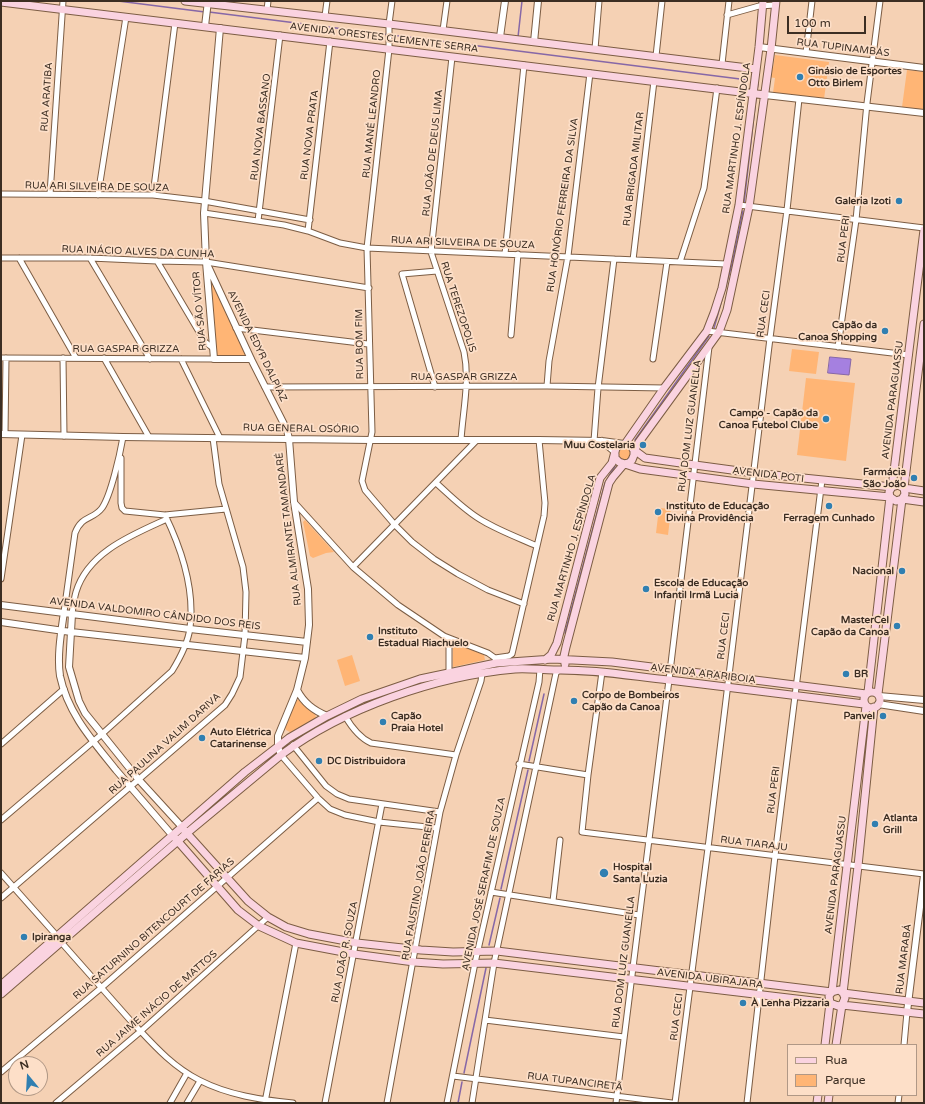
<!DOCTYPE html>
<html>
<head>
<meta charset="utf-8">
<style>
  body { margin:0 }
  #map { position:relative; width:925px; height:1104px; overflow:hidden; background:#f5d1b4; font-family:"Varela Round",sans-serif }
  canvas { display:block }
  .frame { position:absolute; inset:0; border:2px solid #3c2e23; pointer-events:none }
  .legend { position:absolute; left:787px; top:1044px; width:130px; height:52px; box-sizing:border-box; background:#fddfc8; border:1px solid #b09886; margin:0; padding:5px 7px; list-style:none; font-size:12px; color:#3c2e23 }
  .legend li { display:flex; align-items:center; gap:8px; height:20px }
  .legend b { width:20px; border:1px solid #b09886 }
  .north { position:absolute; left:8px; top:1056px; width:40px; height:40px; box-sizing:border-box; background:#fddfc8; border:1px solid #b09886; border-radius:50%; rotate:342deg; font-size:11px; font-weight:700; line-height:16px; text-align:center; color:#3c2e23 }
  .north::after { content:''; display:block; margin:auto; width:14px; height:18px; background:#307fb1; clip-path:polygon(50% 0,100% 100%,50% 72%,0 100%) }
  .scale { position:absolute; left:787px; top:16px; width:79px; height:18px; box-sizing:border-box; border:2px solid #3c2e23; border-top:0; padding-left:5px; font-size:12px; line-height:14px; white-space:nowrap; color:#3c2e23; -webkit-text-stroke:3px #fddfc8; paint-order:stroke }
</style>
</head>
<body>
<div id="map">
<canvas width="925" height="1104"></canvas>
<div class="frame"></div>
<ul class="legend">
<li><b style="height:5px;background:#fad3e0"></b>Rua</li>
<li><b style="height:11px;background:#ffb575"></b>Parque</li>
</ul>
<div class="north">N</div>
<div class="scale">100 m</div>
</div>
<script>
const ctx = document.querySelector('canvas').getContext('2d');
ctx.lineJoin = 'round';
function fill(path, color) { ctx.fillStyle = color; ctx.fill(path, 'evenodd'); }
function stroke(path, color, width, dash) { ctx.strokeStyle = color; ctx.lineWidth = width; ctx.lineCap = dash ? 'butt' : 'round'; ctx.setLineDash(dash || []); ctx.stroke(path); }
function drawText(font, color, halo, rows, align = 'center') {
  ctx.font = font + ' "Varela Round",sans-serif'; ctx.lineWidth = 3.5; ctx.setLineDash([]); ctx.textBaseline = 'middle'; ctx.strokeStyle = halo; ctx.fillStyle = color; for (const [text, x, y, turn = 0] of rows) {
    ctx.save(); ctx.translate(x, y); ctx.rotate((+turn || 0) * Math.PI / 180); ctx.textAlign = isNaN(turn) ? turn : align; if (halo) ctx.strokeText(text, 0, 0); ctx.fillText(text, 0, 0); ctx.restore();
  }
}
const green = new Path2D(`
  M775,55L829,62L824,99L773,93L775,78L769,77L770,68H773Z
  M907,70L924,72V110L902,107Z
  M210,279L246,356L216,355Z
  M792,349L819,352L816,374L789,371Z
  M806,378L855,383L846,461L797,455Z
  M619 454a6 6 0 1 1 12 0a6 6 0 1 1-12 0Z
  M659,508L671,509L668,535L656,533Z
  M305,520L334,552L326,553L313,558L310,556L303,522Z
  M455,643L484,655L485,660L453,667V645Z
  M352,655L360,681L345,686L337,660Z
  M296,700H300L315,712L316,718L292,733L286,730L285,727Z`);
const water = new Path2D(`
  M830,357L851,359L849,375L828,373Z`);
const stream = new Path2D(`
  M118,1L205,12
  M209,12L748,80
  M518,37L522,1
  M757,90L758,84
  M744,203L756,98
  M714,328L732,264L743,211
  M635,440L709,336
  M565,633L605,483L615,466
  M529,761L544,694
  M501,889L528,770
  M489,945L500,898
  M464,1073L486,968
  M458,1103L462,1082`);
const minor = new Path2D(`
  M392,1L389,24V49L367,248L372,432L362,481L365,490L395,525L412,542L434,559L458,574L488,590L524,604
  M267,10L268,1
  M727,15L759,6L775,5
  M325,16L327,1
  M443,30L447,1
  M595,49L599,1
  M806,53L812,1
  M656,56L662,1
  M452,57L431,252L464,352C470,381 463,410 461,440
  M722,64L729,1
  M1,194L153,195L204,201L310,220
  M50,194L63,1
  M98,195L126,17
  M153,195L175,23
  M739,205L924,228
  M204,213L284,225L308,231L340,243L367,248L726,264
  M258,221L280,35
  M308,231L330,41
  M505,254L524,65
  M1,258H90L157,261L206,262L369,288
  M19,258L76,358
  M90,258L150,359
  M633,260L654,81
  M157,261L205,342L213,348
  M680,262L704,188L717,88
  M236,328L368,344
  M707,331L909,355
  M511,335L518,254
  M838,347L856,220L867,103L880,1
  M1,358L214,359
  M63,358L64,436
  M104,358L149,437
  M181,359L220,438
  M653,359L667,262
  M547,386L549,361L568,256L590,73
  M265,387L547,386L664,388
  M435,387L402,274L437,271
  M5,434L6,358
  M594,441L598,388L614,259
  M121,458V503L122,508L125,511L165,515L226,509
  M436,483C451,496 465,511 483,521C500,531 519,538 537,546
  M294,502L353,567L398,605L444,636L488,653L495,658L496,663
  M353,567L477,440
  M1,579L22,435
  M64,612L75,533C82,515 93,520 102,508C111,495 120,454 123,437
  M72,614C73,607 74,599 76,592C88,552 132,535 167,519
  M444,636L449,646V673
  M495,658L509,656L512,654L544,516L545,503L539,440
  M602,672L588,775L582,832L924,874
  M345,716C352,728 360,738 371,743L456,755
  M1,744L64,689
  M293,745L326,786L337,794L349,799L440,812
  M281,755L318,798L330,809L345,815L379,822L437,828
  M519,764L588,775
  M1,820L102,734L172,671C180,658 188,643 190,628C195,589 182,550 165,515
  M1,873L57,936
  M491,892L639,915
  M1,898L225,705L232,694L240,677L245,635L246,592L243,567L219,484L213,438
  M553,901L560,840
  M61,942C84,968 107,994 130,1020C152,1043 170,1065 199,1080C228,1095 261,1100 293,1103
  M485,1020L624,1037
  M904,1045L907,1012
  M1,1072L101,988L318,798
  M453,1076L672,1103
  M265,1102L296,943
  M56,1103L141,1031L268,917
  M170,1103L187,1073
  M187,1103L200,1081
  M325,1103L382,804
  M387,1103L440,812L456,755L481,681L482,674
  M447,1103L475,963L539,682L540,669
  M472,1103L494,963L556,673L559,670
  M616,1103L669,680L709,347
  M675,1103L708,848L770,338L787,210L799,99
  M747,1103L775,856L822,480
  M898,1103L899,1095`);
const tertiary = new Path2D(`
  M205,26L208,1
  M220,28L204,213L206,262L214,359H251
  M500,37L505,1
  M534,42L538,1
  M759,47L924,68
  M765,95L924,113
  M206,262L251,359L287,430L289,439L294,502L308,589L309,625L305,658L297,690L278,736V747L281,755
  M1,434L123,437L371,440H539L602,441L624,444
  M602,441L615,452
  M1,605L190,629L307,642
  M64,612C61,633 57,656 60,676C68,714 93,741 116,770C135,792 153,813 172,835
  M72,614L69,667L79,701L85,713L102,734L139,780L182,827
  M1,622L71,632L305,658
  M297,690C304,703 313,710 327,716
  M879,696L924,700
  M878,704L924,711
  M907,1012L924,875`);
const secondary = new Path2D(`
  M185,1L389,24L756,69
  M1,2L765,95
  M633,449L645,458L695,465L754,473L892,487L898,485L904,488L924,491
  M615,454V458L619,462L640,469L753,484L890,497L896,501L902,499L924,502
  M545,660L551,655L557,643L600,478L612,463L616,448L620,445L625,444L664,388L707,331L714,313L722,288L739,205L759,47L763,1
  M565,664L564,656L566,647L609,483L613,477L624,464L629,463L632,460L634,455V451L639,442L719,332L727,310L749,207L771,49L776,1
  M864 700a8 8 0 1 1 16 0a8 8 0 1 1-16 0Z
  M868,692L890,497L889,492L892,487L924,230
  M878,694L902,499L905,494L904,488L924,324
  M184,830L248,901L268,917L286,927L309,934L357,943L421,950L453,952L497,951L832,992L839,990L843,993L924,1003
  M175,838L238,910L259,926L296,943L354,954L414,962L443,964L494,963L830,1003L838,1006L842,1005L924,1014
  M1,985L245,772L289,738L327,716L362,699L420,679L496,663L553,659L612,662L866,694
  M1,994L187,833L281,755C344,708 436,676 515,669C528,668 541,670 554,670C592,669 631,676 669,680C734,688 799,696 864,704
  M825,1045L830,1003L829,996L832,992L866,706
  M836,1045L842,1005L845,998L843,993L858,866L874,707
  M817,1103L818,1095
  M828,1103L829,1095`);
const markers = [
  [800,77,4,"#307fb1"],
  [899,201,4,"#307fb1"],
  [885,331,4,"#307fb1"],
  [826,419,4,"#307fb1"],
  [643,445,4,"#307fb1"],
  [914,478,4,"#307fb1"],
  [829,506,4,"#307fb1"],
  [658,512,4,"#307fb1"],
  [902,571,4,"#307fb1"],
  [646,589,4,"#307fb1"],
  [897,626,4,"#307fb1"],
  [370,637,4,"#307fb1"],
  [846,674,4,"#307fb1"],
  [574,701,4,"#307fb1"],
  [883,716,4,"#307fb1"],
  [383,722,4,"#307fb1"],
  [202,738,4,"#307fb1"],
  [319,761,4,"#307fb1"],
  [875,824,4,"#307fb1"],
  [604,873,5,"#307fb1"],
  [24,937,4,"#307fb1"],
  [743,1003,4,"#307fb1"]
];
const streetNames = [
  ["AVENIDA ORESTES CLEMENTE SERRA",384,38,7],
  ["RUA TUPINAMBÁS",843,48,7],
  ["RUA ARATIBA",47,97,-86],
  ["RUA MANÉ LEANDRO",372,124,-84],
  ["RUA NOVA BASSANO",261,127,-83],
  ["RUA NOVA PRATA",310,135,-83],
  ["RUA MARTINHO J. ESPÍNDOLA",737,138,-82],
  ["RUA JOÃO DE DEUS LIMA",433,153,-84],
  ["RUA BRIGADA MILITAR",634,169,-83],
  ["RUA ARI SILVEIRA DE SOUZA",97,187,1],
  ["RUA HONÓRIO FERREIRA DA SILVA",563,205,-82],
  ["RUA PERI",844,239,-83],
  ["RUA ARI SILVEIRA DE SOUZA",463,243,2],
  ["RUA INÁCIO ALVES DA CUNHA",138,252,2],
  ["RUA TEREZOPOLIS",458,307,72],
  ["RUA SÃO VÍTOR",200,311,-95],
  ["RUA CECI",764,314,-82],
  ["RUA BOM FIM",360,344,-91],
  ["AVENIDA EDYR DALPIAZ",257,346,64],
  ["RUA GASPAR GRIZZA",126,349],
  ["RUA GASPAR GRIZZA",464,377],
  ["AVENIDA PARAGUASSU",893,400,-83],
  ["RUA DOM LUIZ GUANELLA",690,426,-83],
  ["RUA GENERAL OSÓRIO",301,429,1],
  ["AVENIDA POTI",768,475,7],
  ["RUA ALMIRANTE TAMANDARÉ",289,529,-97],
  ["RUA MARTINHO J. ESPÍNDOLA",572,548,-74],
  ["AVENIDA VALDOMIRO CÂNDIDO DOS REIS",155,614,7],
  ["RUA CECI",724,636,-83],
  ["AVENIDA ARARIBOIA",703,674,7],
  ["RUA PAULINA VALIM DARIVA",165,744,-42],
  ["RUA PERI",774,790,-83],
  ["RUA TIARAJU",754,844,7],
  ["AVENIDA PARAGUASSU",836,875,-83],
  ["AVENIDA JOSÉ SERAFIM DE SOUZA",484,884,-78],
  ["RUA FAUSTINO JOÃO PEREIRA",419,885,-80],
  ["RUA SATURNINO BITENCOURT DE FARIAS",154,929,-41],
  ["RUA JOÃO R. SOUZA",345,952,-79],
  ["RUA MARABÁ",904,959,-83],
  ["RUA DOM LUIZ GUANELLA",624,962,-83],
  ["AVENIDA UBIRAJARA",710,979,7],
  ["RUA JAIME INÁCIO DE MATTOS",157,1004,-41],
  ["RUA CECI",677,1017,-83],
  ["RUA TUPANCIRETÃ",575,1082,7]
];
const poiNames = [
  ["Ginásio de Esportes",808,71],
  ["Otto Birlem",808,83],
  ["Galeria Izoti",891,201,"right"],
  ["Capão da",877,325,"right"],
  ["Canoa Shopping",877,337,"right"],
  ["Campo - Capão da",818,413,"right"],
  ["Canoa Futebol Clube",818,425,"right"],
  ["Muu Costelaria",635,445,"right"],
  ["Farmácia",906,472,"right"],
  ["São João",906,484,"right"],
  ["Instituto de Educação",666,506],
  ["Divina Providência",666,518],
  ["Ferragem Cunhado",829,518,"center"],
  ["Nacional",894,571,"right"],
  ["Escola de Educação",654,583],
  ["Infantil Irmã Lucia",654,595],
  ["MasterCel",889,620,"right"],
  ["Capão da Canoa",889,632,"right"],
  ["Instituto",378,631],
  ["Estadual Riachuelo",378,643],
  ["BR",854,674],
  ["Corpo de Bombeiros",582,695],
  ["Capão da Canoa",582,707],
  ["Capão",391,716],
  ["Praia Hotel",391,728],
  ["Panvel",875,716,"right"],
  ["Auto Elétrica",210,732],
  ["Catarinense",210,744],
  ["DC Distribuidora",327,761],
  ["Atlanta",883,818],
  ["Grill",883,830],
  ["Hospital",613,867],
  ["Santa Luzia",613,879],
  ["Ipiranga",32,937],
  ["À Lenha Pizzaria",751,1003]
];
fill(green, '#ffb575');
fill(water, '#a580e0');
stroke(water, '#8667a7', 1);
stroke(stream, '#8667a7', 1.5);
stroke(minor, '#7c5d44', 7);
stroke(tertiary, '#7c5d44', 8);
stroke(secondary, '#7c5d44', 9);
stroke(minor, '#fff', 5);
stroke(tertiary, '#fff', 6);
stroke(secondary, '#fad3e0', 7);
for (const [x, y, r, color] of markers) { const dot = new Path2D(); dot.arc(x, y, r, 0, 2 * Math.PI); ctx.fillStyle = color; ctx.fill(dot); stroke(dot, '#fddfc8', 1.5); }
drawText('10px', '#3c2e23', '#fddfc8', streetNames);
drawText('bold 10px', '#3c2e23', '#fddfc8', poiNames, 'left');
</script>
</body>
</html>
